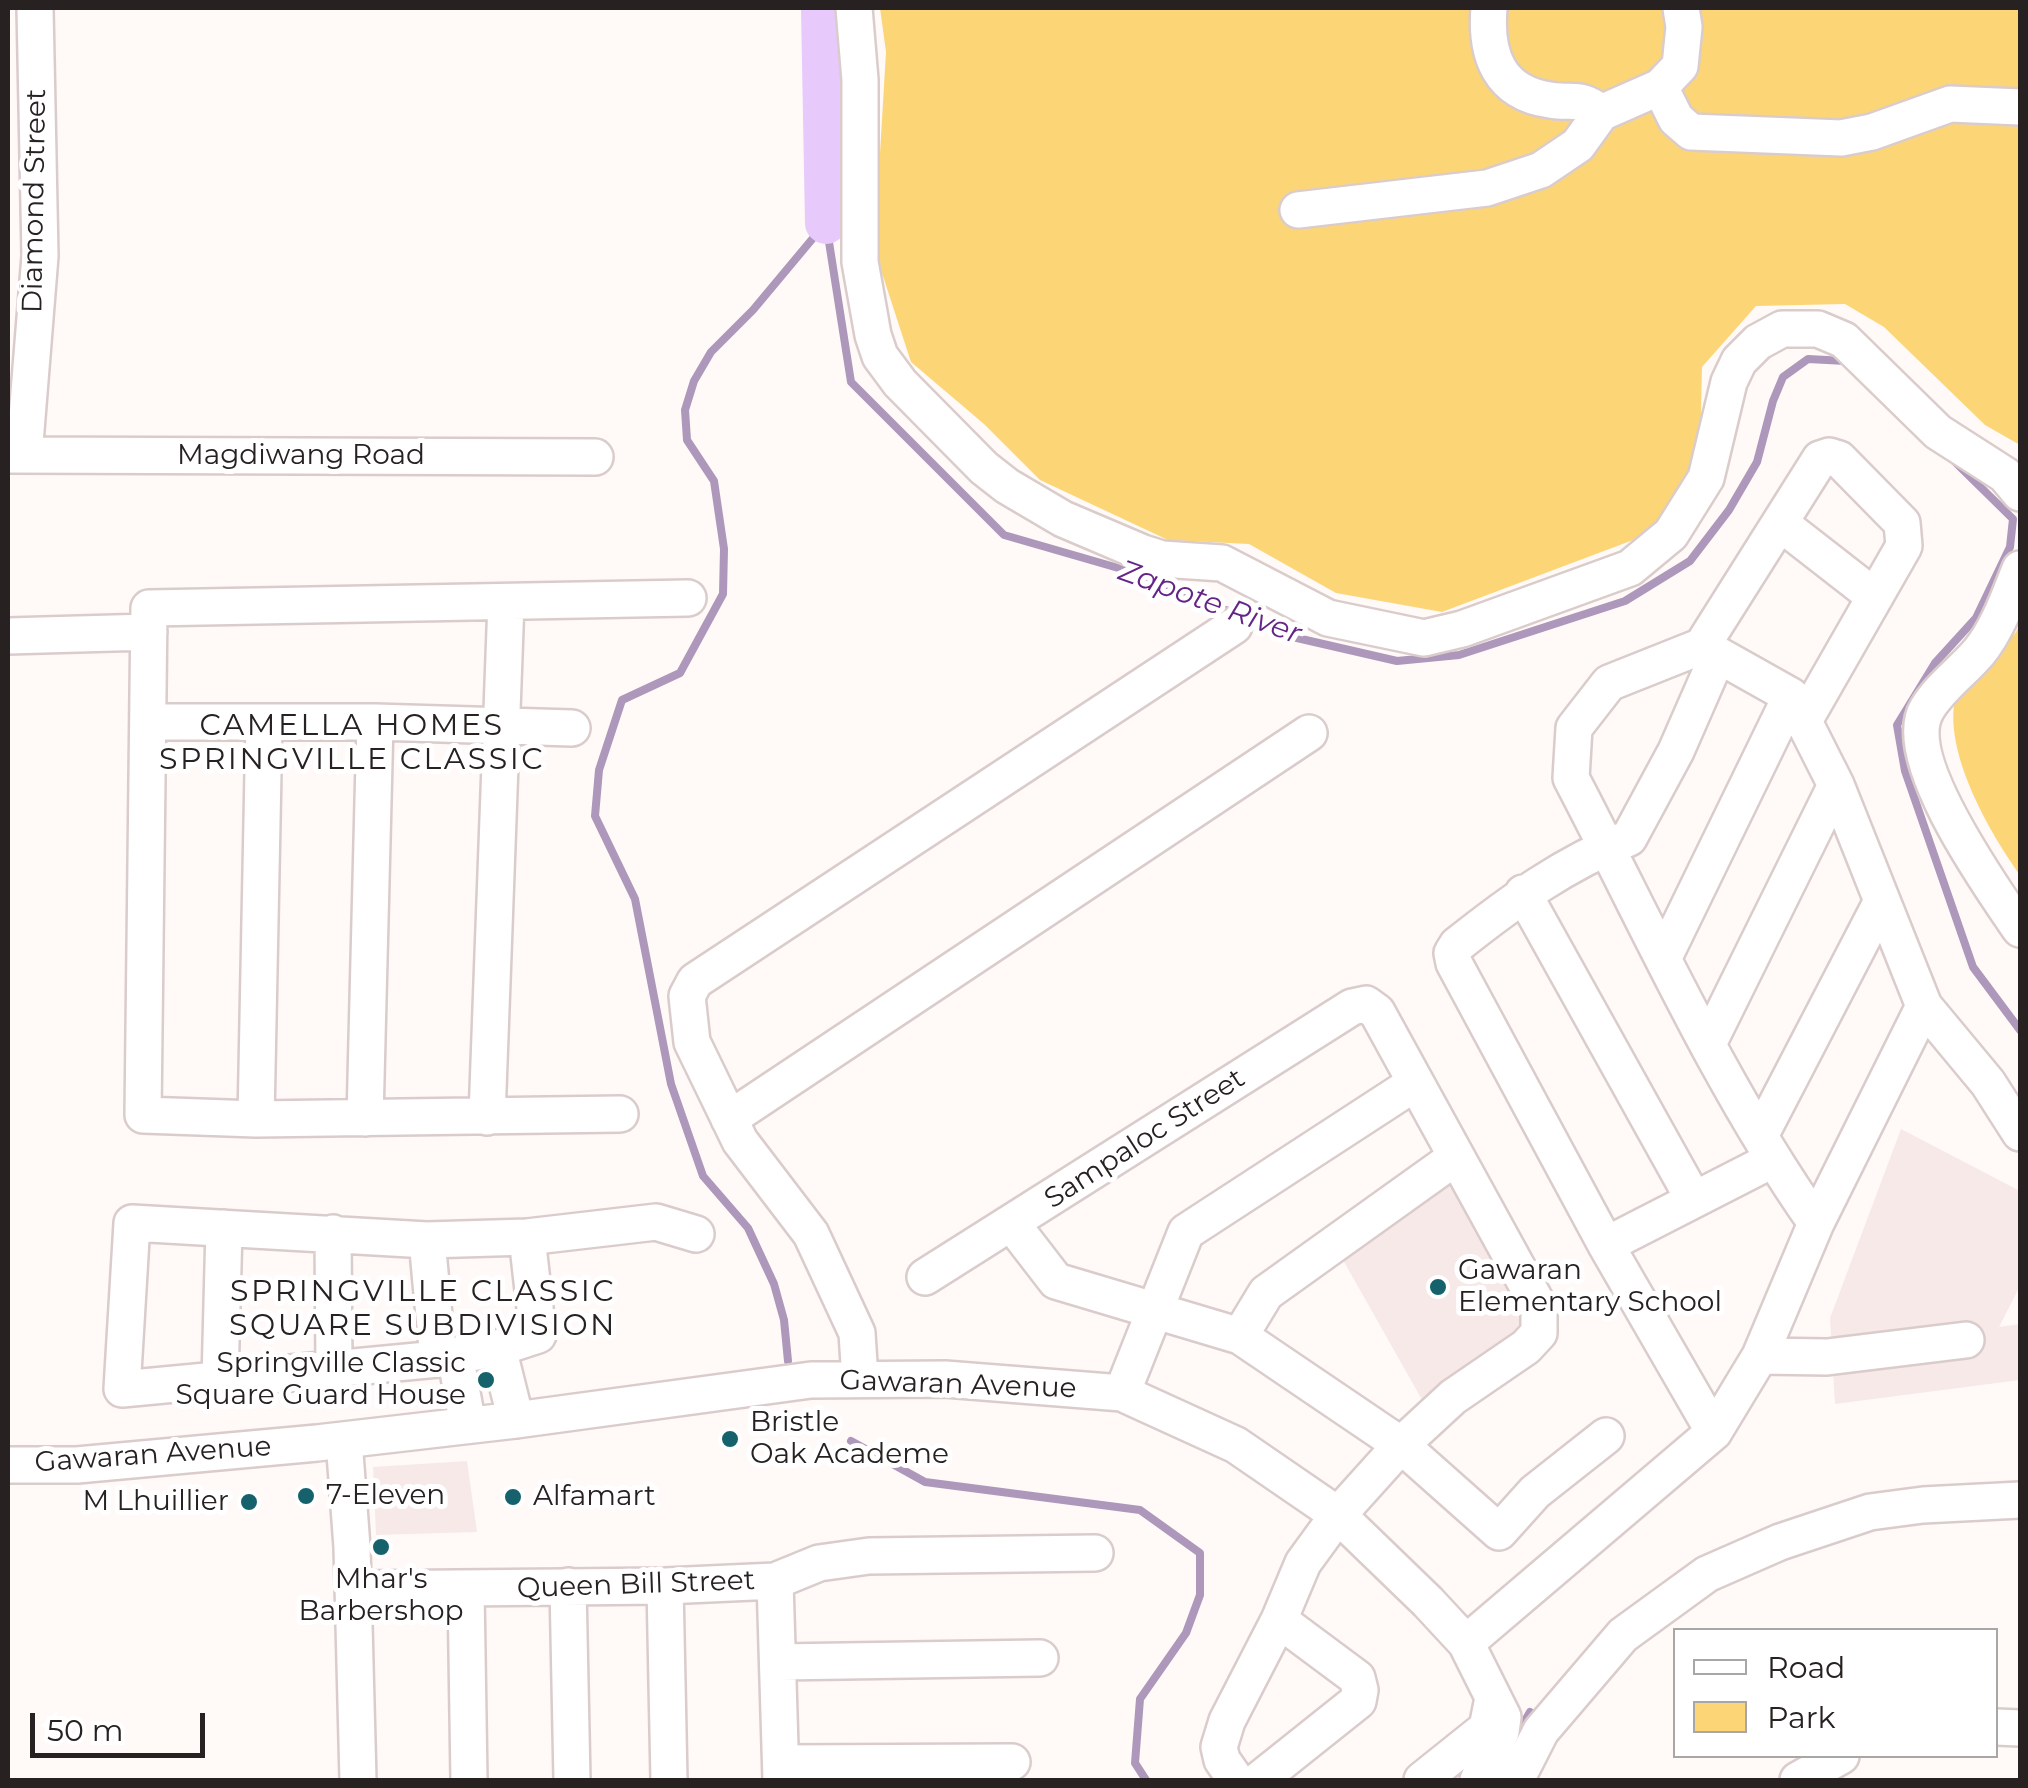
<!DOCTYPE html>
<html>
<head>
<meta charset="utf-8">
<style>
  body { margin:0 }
  #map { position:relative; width:2028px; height:1788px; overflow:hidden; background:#fff9f8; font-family:Montserrat,sans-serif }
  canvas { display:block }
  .frame { position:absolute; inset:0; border:10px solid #272121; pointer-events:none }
  .legend { position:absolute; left:1673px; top:1628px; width:325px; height:130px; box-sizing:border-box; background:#fff; border:2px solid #a9a6a6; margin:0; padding:12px 18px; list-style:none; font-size:30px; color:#272121 }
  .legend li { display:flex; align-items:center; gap:20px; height:50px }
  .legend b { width:50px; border:2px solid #a9a6a6 }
  .scale { position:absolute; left:30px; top:1713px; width:175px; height:45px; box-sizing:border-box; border:5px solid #272121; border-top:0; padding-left:12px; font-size:30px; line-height:35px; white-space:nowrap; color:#272121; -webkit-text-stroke:8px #fff; paint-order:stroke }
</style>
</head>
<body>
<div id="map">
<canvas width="2028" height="1788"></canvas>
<div class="frame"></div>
<ul class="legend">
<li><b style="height:12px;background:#fff"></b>Road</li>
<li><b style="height:28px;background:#fcd676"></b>Park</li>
</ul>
<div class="scale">50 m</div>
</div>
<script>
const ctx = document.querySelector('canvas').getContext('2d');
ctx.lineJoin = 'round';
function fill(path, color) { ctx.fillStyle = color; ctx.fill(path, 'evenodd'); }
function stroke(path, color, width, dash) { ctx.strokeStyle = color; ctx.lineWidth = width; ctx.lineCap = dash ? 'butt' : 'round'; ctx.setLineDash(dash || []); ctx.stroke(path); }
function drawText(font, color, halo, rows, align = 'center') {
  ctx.font = font + ' Montserrat,sans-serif'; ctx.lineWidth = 10; ctx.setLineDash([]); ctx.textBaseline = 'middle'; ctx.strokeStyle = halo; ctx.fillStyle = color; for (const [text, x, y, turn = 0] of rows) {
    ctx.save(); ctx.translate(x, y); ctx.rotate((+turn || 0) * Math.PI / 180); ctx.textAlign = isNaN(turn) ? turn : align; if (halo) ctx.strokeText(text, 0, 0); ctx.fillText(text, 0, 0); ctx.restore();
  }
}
const built = new Path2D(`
  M1901,1129L2020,1191V1286L1999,1327L2020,1324V1380L1835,1404L1830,1318Z
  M1459,1180L1537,1320L1425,1405L1339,1253Z
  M467,1461L477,1532L376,1535L373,1467Z`);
const green = new Path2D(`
  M880,8H2020V445L1985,425L1884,327L1845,304L1756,306L1702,367L1700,456L1657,531L1442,612L1336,593L1249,544L1168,540L1040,480L984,424L911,362L879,264L878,187L886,52Z
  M2020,623V875C1990,833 1947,758 1954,705L2016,632Z`);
const stream = new Path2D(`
  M826,223L851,382L1004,535L1146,576L1284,635L1397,661L1459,655L1625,601L1690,561L1729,510L1757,462L1773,401L1783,377L1808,359L1846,361
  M1955,462L2013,519L2010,547L1976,618L1935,663L1897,725L1905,771L1973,967L2020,1030
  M788,1361L784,1320L774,1284L748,1228L703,1176L671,1084L635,899L595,816L599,770L622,700L680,673L723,594L724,549L714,481L687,440L685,410L694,381L711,352L753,310L824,225
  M851,1441L925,1482L1140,1510L1200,1553V1595L1186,1633L1140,1699L1135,1763L1146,1780
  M1515,1738L1530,1712`);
const river = new Path2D(`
  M822,8L826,223`);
const minor = new Path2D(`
  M854,8L860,80V262L873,335L880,356L900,383L984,468L1007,486L1063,519L1143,553L1162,559L1222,563L1328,618L1424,638L1462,629L1630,568L1671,534L1706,478L1729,382L1739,361L1758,342L1782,329H1818L1844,340L1938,432L2005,475L2020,493
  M1489,8C1485,55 1499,93 1550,100C1573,104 1580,96 1601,113
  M1660,87L1680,66L1684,27L1681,8
  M1298,210L1487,188L1541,170L1578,145L1601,113L1660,87L1676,119L1691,132L1841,138L1872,132L1950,104L2020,107
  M8,455L595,457
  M24,455L40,256L35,8
  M1780,523L1875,597
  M2020,569C2009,596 1998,629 1979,652C1963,671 1940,687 1927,709C1898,757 1992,888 2020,929
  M8,636L149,632
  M1702,646L1820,459L1829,456L1839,459L1902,523L1904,546L1805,719
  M148,722H375L572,728
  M1523,893L1694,1200
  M1664,957L1791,696
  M1708,1044L1836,785
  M620,1114L256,1119L143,1115L149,608L688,598
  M487,1117L506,602
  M365,1118L375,722
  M256,1119L264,722
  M729,1119L1309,733
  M1761,1134L1882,901
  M1816,1223C1719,1085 1649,927 1571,778L1574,728L1609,683L1702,646L1791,696L1836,785L1924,1006L1988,1083L2020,1133
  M1012,1224L1056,1281L1240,1336L1401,1445L1499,1532L1535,1492L1606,1436
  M333,1233L334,1368
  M527,1237L538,1335L498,1348L438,1359L122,1389L132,1223L427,1240L527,1237L656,1222L696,1234
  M427,1240L438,1359
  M1606,1245L1772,1160
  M925,1277L1352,1007L1366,1004L1377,1012L1539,1307V1333L1526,1347L1453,1397L1401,1445L1338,1515L1303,1563L1279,1620L1227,1721L1219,1747L1222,1760L1236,1780
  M1240,1336L1266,1293L1456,1157
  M498,1348L516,1420
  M455,1355L468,1425
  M1760,1356L1827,1357L1966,1340
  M860,1379L857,1333L811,1234L740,1141L692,1042L687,996L695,981L1234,626
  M220,1380L224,1228
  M1122,1393L1186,1232L1415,1083
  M1714,1432L1606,1245L1454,963L1452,953L1457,945C1511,902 1565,863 1629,838L1676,751L1718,655
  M344,1440L352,1547L358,1780
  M8,1465H77L317,1443L516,1420L811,1380L945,1379L1122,1393L1236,1445L1338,1515L1428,1602L1466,1643L1503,1717L1501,1732L1478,1780
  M775,1581L781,1780
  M568,1586L572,1780
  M665,1586L669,1780
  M353,1589L665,1586L775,1581L819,1563L869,1556L1095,1553
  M466,1590L469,1780
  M1466,1643L1714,1432L1760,1356L1816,1223L1924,1006
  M779,1662L1040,1658
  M1996,1727L2020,1728
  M781,1763L1012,1762
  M1259,1780L1358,1701L1360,1690L1357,1678L1279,1620
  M1422,1780L1487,1728L1492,1703
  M1516,1780L1541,1731L1623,1635L1707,1574L1780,1542L1870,1512L1923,1505L2020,1500
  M1798,1780L1841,1756`);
const markers = [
  [1438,1287,10,"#15626d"],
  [486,1380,10,"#15626d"],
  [730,1439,10,"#15626d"],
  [306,1496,10,"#15626d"],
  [513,1497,10,"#15626d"],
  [249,1502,10,"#15626d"],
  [381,1547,10,"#15626d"]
];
const streetNames = [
  ["Diamond Street",35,201,-89],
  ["Magdiwang Road",301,456],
  ["Sampaloc Street",1145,1139,-33],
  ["Gawaran Avenue",958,1385,2],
  ["Gawaran Avenue",153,1455,-4],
  ["Queen Bill Street",636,1585,-2]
];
const poiNames = [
  ["Gawaran",1458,1271],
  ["Elementary School",1458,1303],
  ["Springville Classic",466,1364,"right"],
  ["Square Guard House",466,1396,"right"],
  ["Bristle",750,1423],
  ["Oak Academe",750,1455],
  ["7-Eleven",326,1496],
  ["Alfamart",533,1497],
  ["M Lhuillier",229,1502,"right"],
  ["Mhar's",381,1580,"center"],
  ["Barbershop",381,1612,"center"]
];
const waterNames = [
  ["Zapote River",1210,603,20]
];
const neighbourhoodNames = [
  ["CAMELLA HOMES",352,726],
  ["SPRINGVILLE CLASSIC",352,760],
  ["SPRINGVILLE CLASSIC",423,1292],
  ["SQUARE SUBDIVISION",423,1326]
];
fill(built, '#f8e9e9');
fill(green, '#fcd676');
stroke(stream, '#ad97ba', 8);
stroke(river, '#e7c9fc', 42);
stroke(minor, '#dbcccc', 40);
stroke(minor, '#fff', 35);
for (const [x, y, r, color] of markers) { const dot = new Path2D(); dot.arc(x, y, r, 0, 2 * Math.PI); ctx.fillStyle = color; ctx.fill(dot); stroke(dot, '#fff', 4); }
drawText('28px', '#272121', '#fff', streetNames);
drawText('28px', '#272121', '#fff', poiNames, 'left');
drawText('italic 30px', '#652587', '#fff', waterNames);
ctx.letterSpacing = '2.5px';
drawText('30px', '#272121', '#fff', neighbourhoodNames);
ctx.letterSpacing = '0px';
</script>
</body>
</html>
